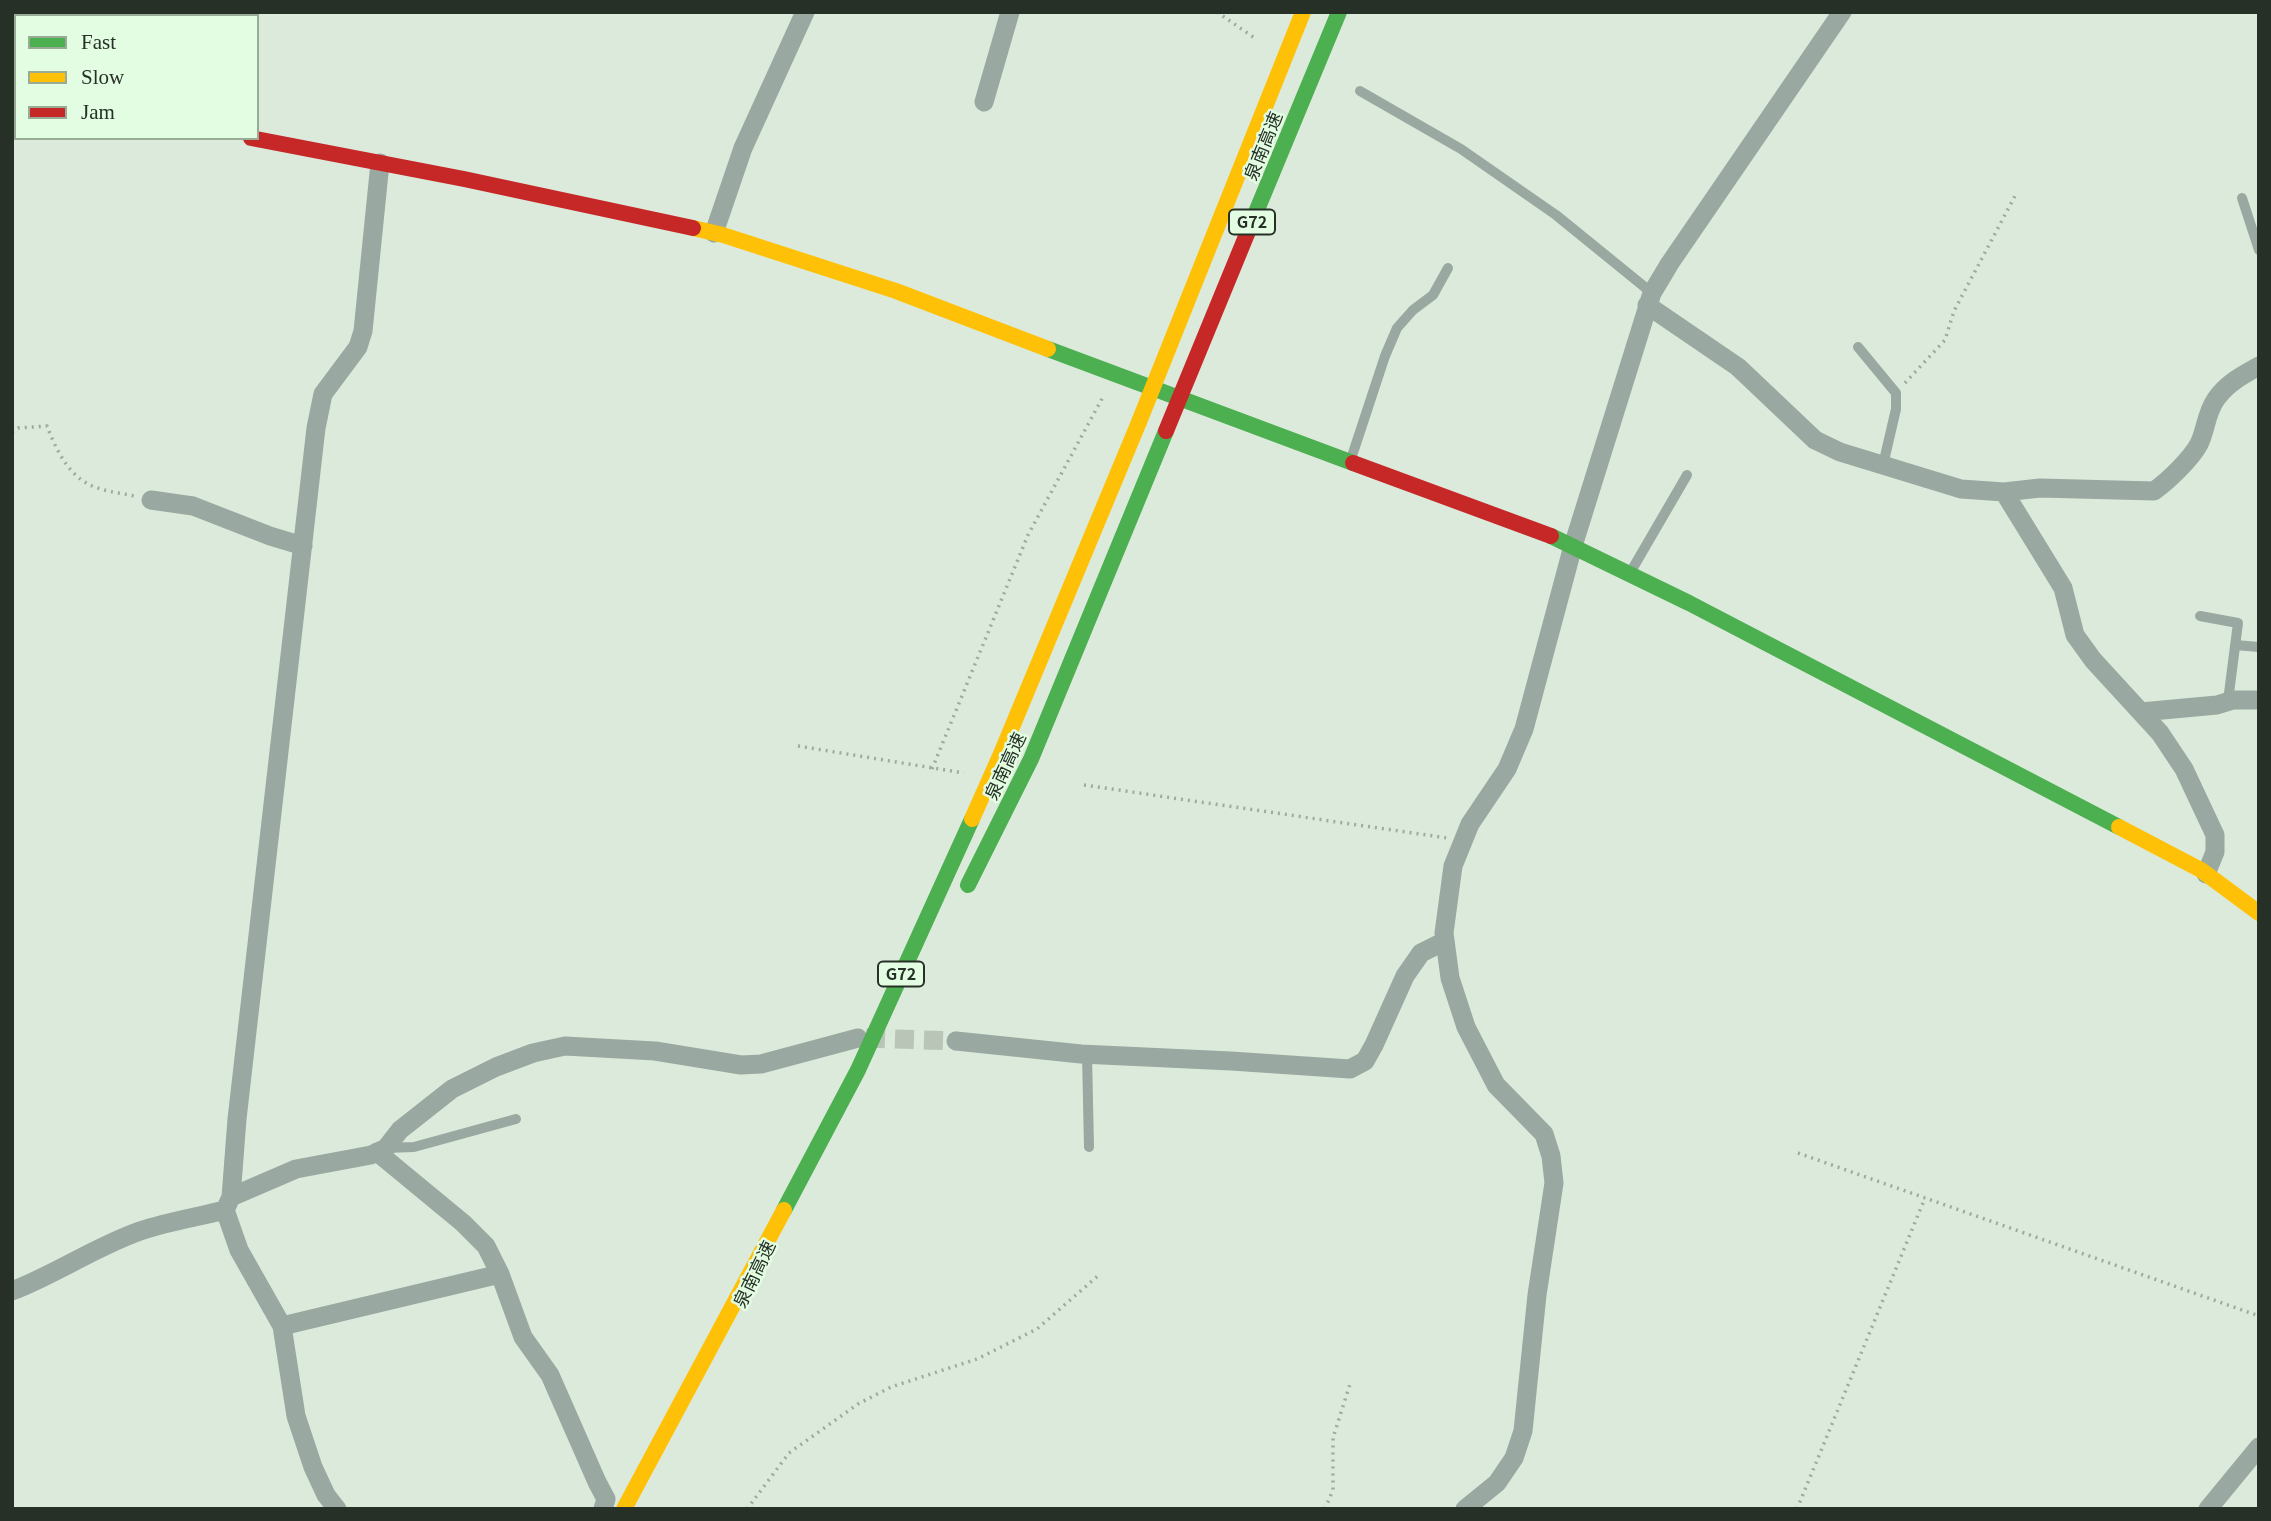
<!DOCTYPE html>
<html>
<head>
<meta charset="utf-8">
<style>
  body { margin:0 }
  #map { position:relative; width:2271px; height:1521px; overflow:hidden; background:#dceadb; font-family:Georgia,serif }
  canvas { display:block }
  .frame { position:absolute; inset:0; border:14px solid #263026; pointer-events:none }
  .legend { position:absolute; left:14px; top:14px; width:245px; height:126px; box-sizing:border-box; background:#e3fde2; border:2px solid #97ab97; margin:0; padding:9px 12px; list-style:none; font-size:21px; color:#263026 }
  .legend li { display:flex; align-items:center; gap:14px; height:35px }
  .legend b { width:35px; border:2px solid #97ab97 }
</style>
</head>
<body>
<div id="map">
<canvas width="2271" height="1521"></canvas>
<div class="frame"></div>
<ul class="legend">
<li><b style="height:9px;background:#4caf50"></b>Fast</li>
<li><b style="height:9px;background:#ffc107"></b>Slow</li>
<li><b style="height:9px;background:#c62828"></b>Jam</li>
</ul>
</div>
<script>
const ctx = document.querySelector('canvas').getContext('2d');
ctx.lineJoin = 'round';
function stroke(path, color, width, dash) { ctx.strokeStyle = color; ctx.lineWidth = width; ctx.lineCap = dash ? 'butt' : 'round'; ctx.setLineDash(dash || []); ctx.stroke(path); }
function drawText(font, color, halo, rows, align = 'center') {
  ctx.font = font + ' Georgia,"Noto Sans SC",serif'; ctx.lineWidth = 5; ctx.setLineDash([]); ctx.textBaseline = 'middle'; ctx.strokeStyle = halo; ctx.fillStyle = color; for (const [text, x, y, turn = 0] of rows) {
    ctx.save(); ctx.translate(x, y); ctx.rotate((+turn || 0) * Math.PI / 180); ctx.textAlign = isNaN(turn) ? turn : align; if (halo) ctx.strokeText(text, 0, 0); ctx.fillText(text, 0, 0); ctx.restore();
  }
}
const streetTunnel = new Path2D(`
  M866,1038L956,1041`);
const path = new Path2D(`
  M1217,12L1256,39
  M1905,383L1945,340L1954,311L2016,194
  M12,432L18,428L47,426C56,449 69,478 95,487C107,492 121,493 134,496
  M798,746L964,773
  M932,769L1028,535L1104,395
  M1084,785L1447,838
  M1798,1153L2259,1316
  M747,1509L789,1453L858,1404L891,1387L977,1359L1037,1329L1100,1274
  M1325,1509L1333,1490V1438L1350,1384
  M1797,1509L1925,1198`);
const lane = new Path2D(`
  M1360,91L1461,149L1556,215L1652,293
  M2242,198L2259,250
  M1858,347L1896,393V409L1883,465
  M1351,459L1385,356L1397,328L1413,310L1433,295L1448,268
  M1630,573L1687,475
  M2200,616L2238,623L2228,701
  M2235,645L2259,647
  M1087,1055L1089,1147
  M386,1148L414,1147L516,1119`);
const street = new Path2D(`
  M68,12L86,16
  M984,102L1010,12
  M714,233L743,148L805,12
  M1647,305L1738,367L1815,440L1840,452L1961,489L2004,492L2040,488L2154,491C2168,481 2191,459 2199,444C2206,430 2206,413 2216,399C2227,383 2243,375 2259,366
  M2004,492L2063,588L2075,635L2093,660L2160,733L2184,769L2215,835V852L2206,874
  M151,500L193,506L270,536L303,546
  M2141,712L2217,705L2233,700H2259
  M956,1041L1081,1054L1231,1061L1350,1069L1365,1061L1374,1045L1405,976L1421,953L1445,941
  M377,1152L463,1223L486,1246L500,1274L523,1337L550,1375L597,1482L606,1499L603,1509
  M231,1197L296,1169L371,1155L386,1148L400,1130L452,1089L496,1067L533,1053L565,1046L655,1051L741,1065L761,1064L858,1038
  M12,1291C56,1274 95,1247 140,1231C167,1222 197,1217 225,1210
  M282,1326L500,1274
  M337,1509L326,1495L313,1467L296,1416L282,1326L239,1250L225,1210L231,1197L237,1119L316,428L323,394L358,347L363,331L380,163
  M1465,1509L1497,1483L1514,1458L1523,1431L1537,1295L1554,1183L1551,1156L1544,1134L1496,1085L1466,1027L1450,978L1444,933L1453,866L1470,824L1507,769L1524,729L1573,546L1652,293L1670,263L1842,12
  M2208,1509L2259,1447`);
const fast = new Path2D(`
  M1048,349L1353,463
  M1551,536L1689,603L2119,827
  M968,885L1031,759L1166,431
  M784,1210L858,1070L972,819`);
const slow = new Path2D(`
  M693,228L723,235L896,291L1048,349
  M972,819L1000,756L1139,422
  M2119,827L2201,870L2259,913
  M624,1509L784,1210`);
const jam = new Path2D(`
  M12,91L16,92
  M251,138L464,179L693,228
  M1353,463L1551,536`);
const fastBridge = new Path2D(`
  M1247,234L1339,12`);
const slowBridge = new Path2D(`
  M1139,422L1303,12`);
const jamBridge = new Path2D(`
  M1166,431L1247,234`);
const shields = [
  [1252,222,46],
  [901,974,46]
];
const shieldNames = [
  ["G72",1252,222],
  ["G72",901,974]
];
const streetNames = [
  ["泉南高速",1263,146,-68],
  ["泉南高速",1005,766,-65],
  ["泉南高速",754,1274,-64]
];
stroke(streetTunnel, '#b8c5b7', 19, [19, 10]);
stroke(path, '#9da9a1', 3.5, [2, 5]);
stroke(lane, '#99a8a0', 10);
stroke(street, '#99a8a0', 19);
stroke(fast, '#4caf50', 16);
stroke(slow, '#ffc107', 16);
stroke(jam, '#c62828', 16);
stroke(fastBridge, '#4caf50', 16);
stroke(slowBridge, '#ffc107', 16);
stroke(jamBridge, '#c62828', 16);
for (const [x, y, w] of shields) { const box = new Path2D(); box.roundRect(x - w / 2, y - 12.5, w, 25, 5); ctx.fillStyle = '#e3fde2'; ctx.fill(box); stroke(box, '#263026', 2); }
drawText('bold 16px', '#263026', null, shieldNames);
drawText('18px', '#263026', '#e3fde2', streetNames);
</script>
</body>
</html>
